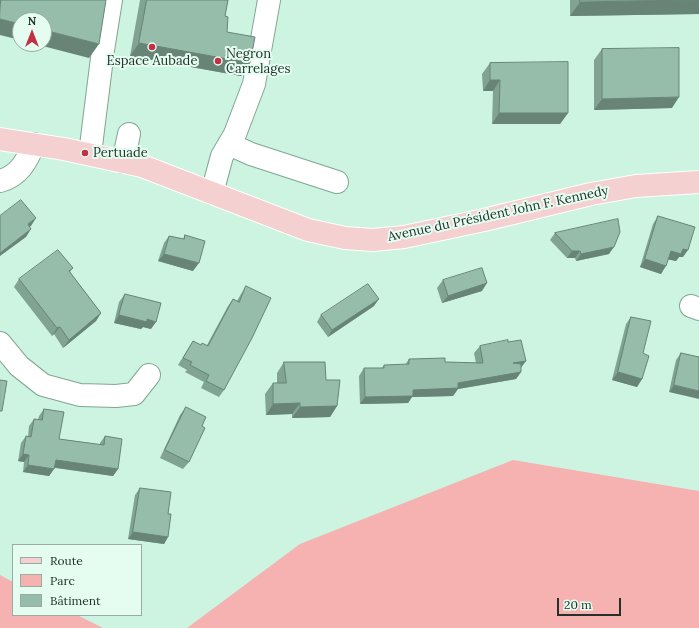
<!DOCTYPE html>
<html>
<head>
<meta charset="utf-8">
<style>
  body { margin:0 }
  #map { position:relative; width:699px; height:628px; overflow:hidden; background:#ccf4e1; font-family:Lora,serif }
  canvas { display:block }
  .legend { position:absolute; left:12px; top:544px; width:130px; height:72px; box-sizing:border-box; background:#e5fdf1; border:1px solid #97aca2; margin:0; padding:5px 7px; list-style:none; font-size:12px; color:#22322b }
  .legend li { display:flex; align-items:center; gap:8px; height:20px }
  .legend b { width:20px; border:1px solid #97aca2 }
  .north { position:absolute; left:12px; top:12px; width:40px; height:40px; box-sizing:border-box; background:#e5fdf1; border:1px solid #97aca2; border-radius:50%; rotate:0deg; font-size:11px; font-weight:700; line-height:16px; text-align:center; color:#22322b }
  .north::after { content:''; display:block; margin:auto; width:14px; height:18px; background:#c13143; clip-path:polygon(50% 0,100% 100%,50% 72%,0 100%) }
  .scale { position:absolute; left:557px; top:598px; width:64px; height:18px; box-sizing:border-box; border:2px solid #22322b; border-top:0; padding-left:5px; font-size:12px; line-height:14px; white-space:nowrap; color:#22322b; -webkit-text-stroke:3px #e5fdf1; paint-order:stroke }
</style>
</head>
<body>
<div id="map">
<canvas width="699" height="628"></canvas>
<ul class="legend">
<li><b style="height:5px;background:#f4d0d0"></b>Route</li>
<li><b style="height:11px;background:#f6b1b1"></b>Parc</li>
<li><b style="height:11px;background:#95bdaa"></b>Bâtiment</li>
</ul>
<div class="north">N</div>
<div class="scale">20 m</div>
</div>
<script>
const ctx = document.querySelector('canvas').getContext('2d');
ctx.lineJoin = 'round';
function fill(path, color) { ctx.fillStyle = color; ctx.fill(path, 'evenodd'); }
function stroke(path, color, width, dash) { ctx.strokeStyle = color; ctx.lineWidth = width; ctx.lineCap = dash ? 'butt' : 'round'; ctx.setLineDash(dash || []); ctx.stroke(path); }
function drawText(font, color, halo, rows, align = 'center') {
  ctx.font = font + ' Lora,serif'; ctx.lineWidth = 4; ctx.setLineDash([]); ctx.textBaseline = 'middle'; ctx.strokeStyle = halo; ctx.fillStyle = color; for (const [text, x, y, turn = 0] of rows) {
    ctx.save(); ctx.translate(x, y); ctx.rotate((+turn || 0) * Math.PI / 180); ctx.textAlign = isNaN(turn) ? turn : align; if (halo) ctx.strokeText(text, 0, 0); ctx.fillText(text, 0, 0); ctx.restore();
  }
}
const green = new Path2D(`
  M513,460L699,491V628H187L300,544Z
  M0,575L13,582V615H77L103,628H0Z`);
const minor = new Path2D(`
  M229,144L251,154L337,182
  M90,154L103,50L111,0
  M123,162L129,134
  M0,181C19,176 27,161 34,144
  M212,193L222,156L235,134L254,84L269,0
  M691,306L699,309
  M0,343L19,366L43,385L80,395L116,396L134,394L149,375`);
const major = new Path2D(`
  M0,139L64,149L142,166L308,230L345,238L373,240L404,237L484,220L591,194L636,186L699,182`);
const wall = new Path2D(`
  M140,0H228L225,16L227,32L241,76L130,56Z
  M570,0H699V14L570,16Z
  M602,49L672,108L594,110V60Z
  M490,63L568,113L560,124H492L493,91H483L482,74Z
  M658,216L683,257H679L676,261L668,259L661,274L640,267L653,224Z
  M555,233L609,254L576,261L575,258H567L550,240Z
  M185,235L193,271L158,261L164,243L169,236L183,239Z
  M73,268L70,272L101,313L96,321L63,348L54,334L52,336L14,287L19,279Z
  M443,280L482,291L442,303L437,288Z
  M246,286L224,390L219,397L201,388L204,382L185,372L187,370L178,365L193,341L201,345H207L228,306L233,299L237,301L241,294Z
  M125,294L151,329L143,327L141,329L114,323L119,302Z
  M374,306L328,337L317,322L321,315Z
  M631,317L643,353L642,379L637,387L612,380L626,324Z
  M508,342L526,361L521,368V372L516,379L458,389L453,396L412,397L408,403L360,404L359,376L364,368H382L384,365H405L409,359L445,362L476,363L474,353L480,346Z
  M681,353L699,357L669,392L676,360Z
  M284,362L326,380L337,406L330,417L292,418V414L266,415L265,394L273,383H277V373Z
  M186,407L202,426L189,462L183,469L160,458L180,415Z
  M44,409L59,439L100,445V443L105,436L118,469L113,476L55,468L54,469L49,476L23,472L24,462L18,461L21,443L26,436L28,437L29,426L34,419L38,420L39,416Z
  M140,488L168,514V537L164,544L128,539L135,495Z`);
const shadedWall = new Path2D(`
  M699,0V14L570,16L580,2Z
  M0,19L20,24V40L0,35Z
  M44,30L99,44L89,58L35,44H44Z
  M139,43L250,63L241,76L130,56Z
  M490,80H500L493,91H483Z
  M679,97L672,108L594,110L602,99Z
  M499,113H568L560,124H492Z
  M36,218L31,226L22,232L28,224Z
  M31,229L26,237L0,256V253Z
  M614,247L609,254L576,261L581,254Z
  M683,249L688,250L683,257H679L676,261L666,259L671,251Z
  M572,251H580L575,258H567Z
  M164,254L199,263L193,271L158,261Z
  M645,259L666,266L661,274L640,267Z
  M487,283L482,291L442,303L448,296Z
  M379,299L374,306L328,337L332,330Z
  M101,313L96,321L63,348L69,340Z
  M119,315L147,319L156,322L151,329L143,327L141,329L114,323Z
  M60,327L54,334L52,336L57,328Z
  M526,361L520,368L513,363Z
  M521,372L516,379L458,389L453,396L412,397L408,403L360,404L365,397L458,383Z
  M618,372L642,379L637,387L612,380Z
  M674,385L699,391V399L669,392Z
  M300,403L292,414L266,415L273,404Z
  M337,406L330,417L292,418L300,407Z
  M23,454L29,455L24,462L18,461Z
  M56,460L118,469L113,476L51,467Z
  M28,465L54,469L49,476L23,472Z
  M133,532L168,537L164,544L128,539Z`);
const building = new Path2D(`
  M1,0H106L99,44L44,30V20H20V24L0,19Z
  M147,0H228L225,16L228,17L227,32L255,37L250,63L139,43Z
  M580,0H691L580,2Z
  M679,48V97L602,99V49Z
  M568,62V113H499L500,80H490V63Z
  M21,200L36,218L28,224L31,229L0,253V216Z
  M658,216L695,227L688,250L683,249L681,254L671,251L666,266L645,259Z
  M618,219L620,232L614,247L581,254L580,251H572L555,233Z
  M185,235L205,241L199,263L164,254L169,236L184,239Z
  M58,250L73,268L69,271L101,313L69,340L60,327L57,328L19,279Z
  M482,268L487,283L448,296L443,280Z
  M368,284L379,299L332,330L321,315Z
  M246,286L271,298L252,338L224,390L206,381L209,375L190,365L192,362L183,358L193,341L201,345L202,343L208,346L233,299L239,302Z
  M125,294L161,303L156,322L147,319V322L119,315Z
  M631,317L651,321L643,353L649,356L642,379L618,372Z
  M508,340V342L521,340L526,361L513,363L521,364V372L458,383V388L413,390V396L365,397L364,368H384V365L409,364V359L445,358V362L483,363L480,346Z
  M681,353L699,357V391L674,385Z
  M284,362H325L326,380H340L337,406L300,407V403L273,404V383H286Z
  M0,380L7,381L2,411H0Z
  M186,407L206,417L202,426L205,428L189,462L165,450Z
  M44,409L64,412L59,439L104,445L105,436L122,439L118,469L56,460L54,469L28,465L29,455L23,454L26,436L31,437L34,419L42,420Z
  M140,488L171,492L168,514H171L168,537L133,532Z`);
const markers = [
  [152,47,4,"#c13143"],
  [218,61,4,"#c13143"],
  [85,153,4,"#c13143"]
];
const poiNames = [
  ["Negron",226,54],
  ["Carrelages",226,69],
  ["Espace Aubade",152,61,"center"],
  ["Pertuade",93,153]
];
const streetNames = [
  ["Avenue du Président John F. Kennedy",498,214,-12]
];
fill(green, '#f6b1b1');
stroke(minor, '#80a694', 24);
stroke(major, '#fff', 24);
stroke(minor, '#fff', 22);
stroke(major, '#f4d0d0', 22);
fill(wall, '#80a392');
fill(shadedWall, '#688477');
fill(building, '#95bdaa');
stroke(building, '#688477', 1);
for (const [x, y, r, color] of markers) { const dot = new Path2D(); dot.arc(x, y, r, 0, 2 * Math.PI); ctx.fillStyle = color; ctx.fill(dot); stroke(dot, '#e5fdf1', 1.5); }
drawText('13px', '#22322b', '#e5fdf1', poiNames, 'left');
drawText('13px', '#22322b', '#e5fdf1', streetNames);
</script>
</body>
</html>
